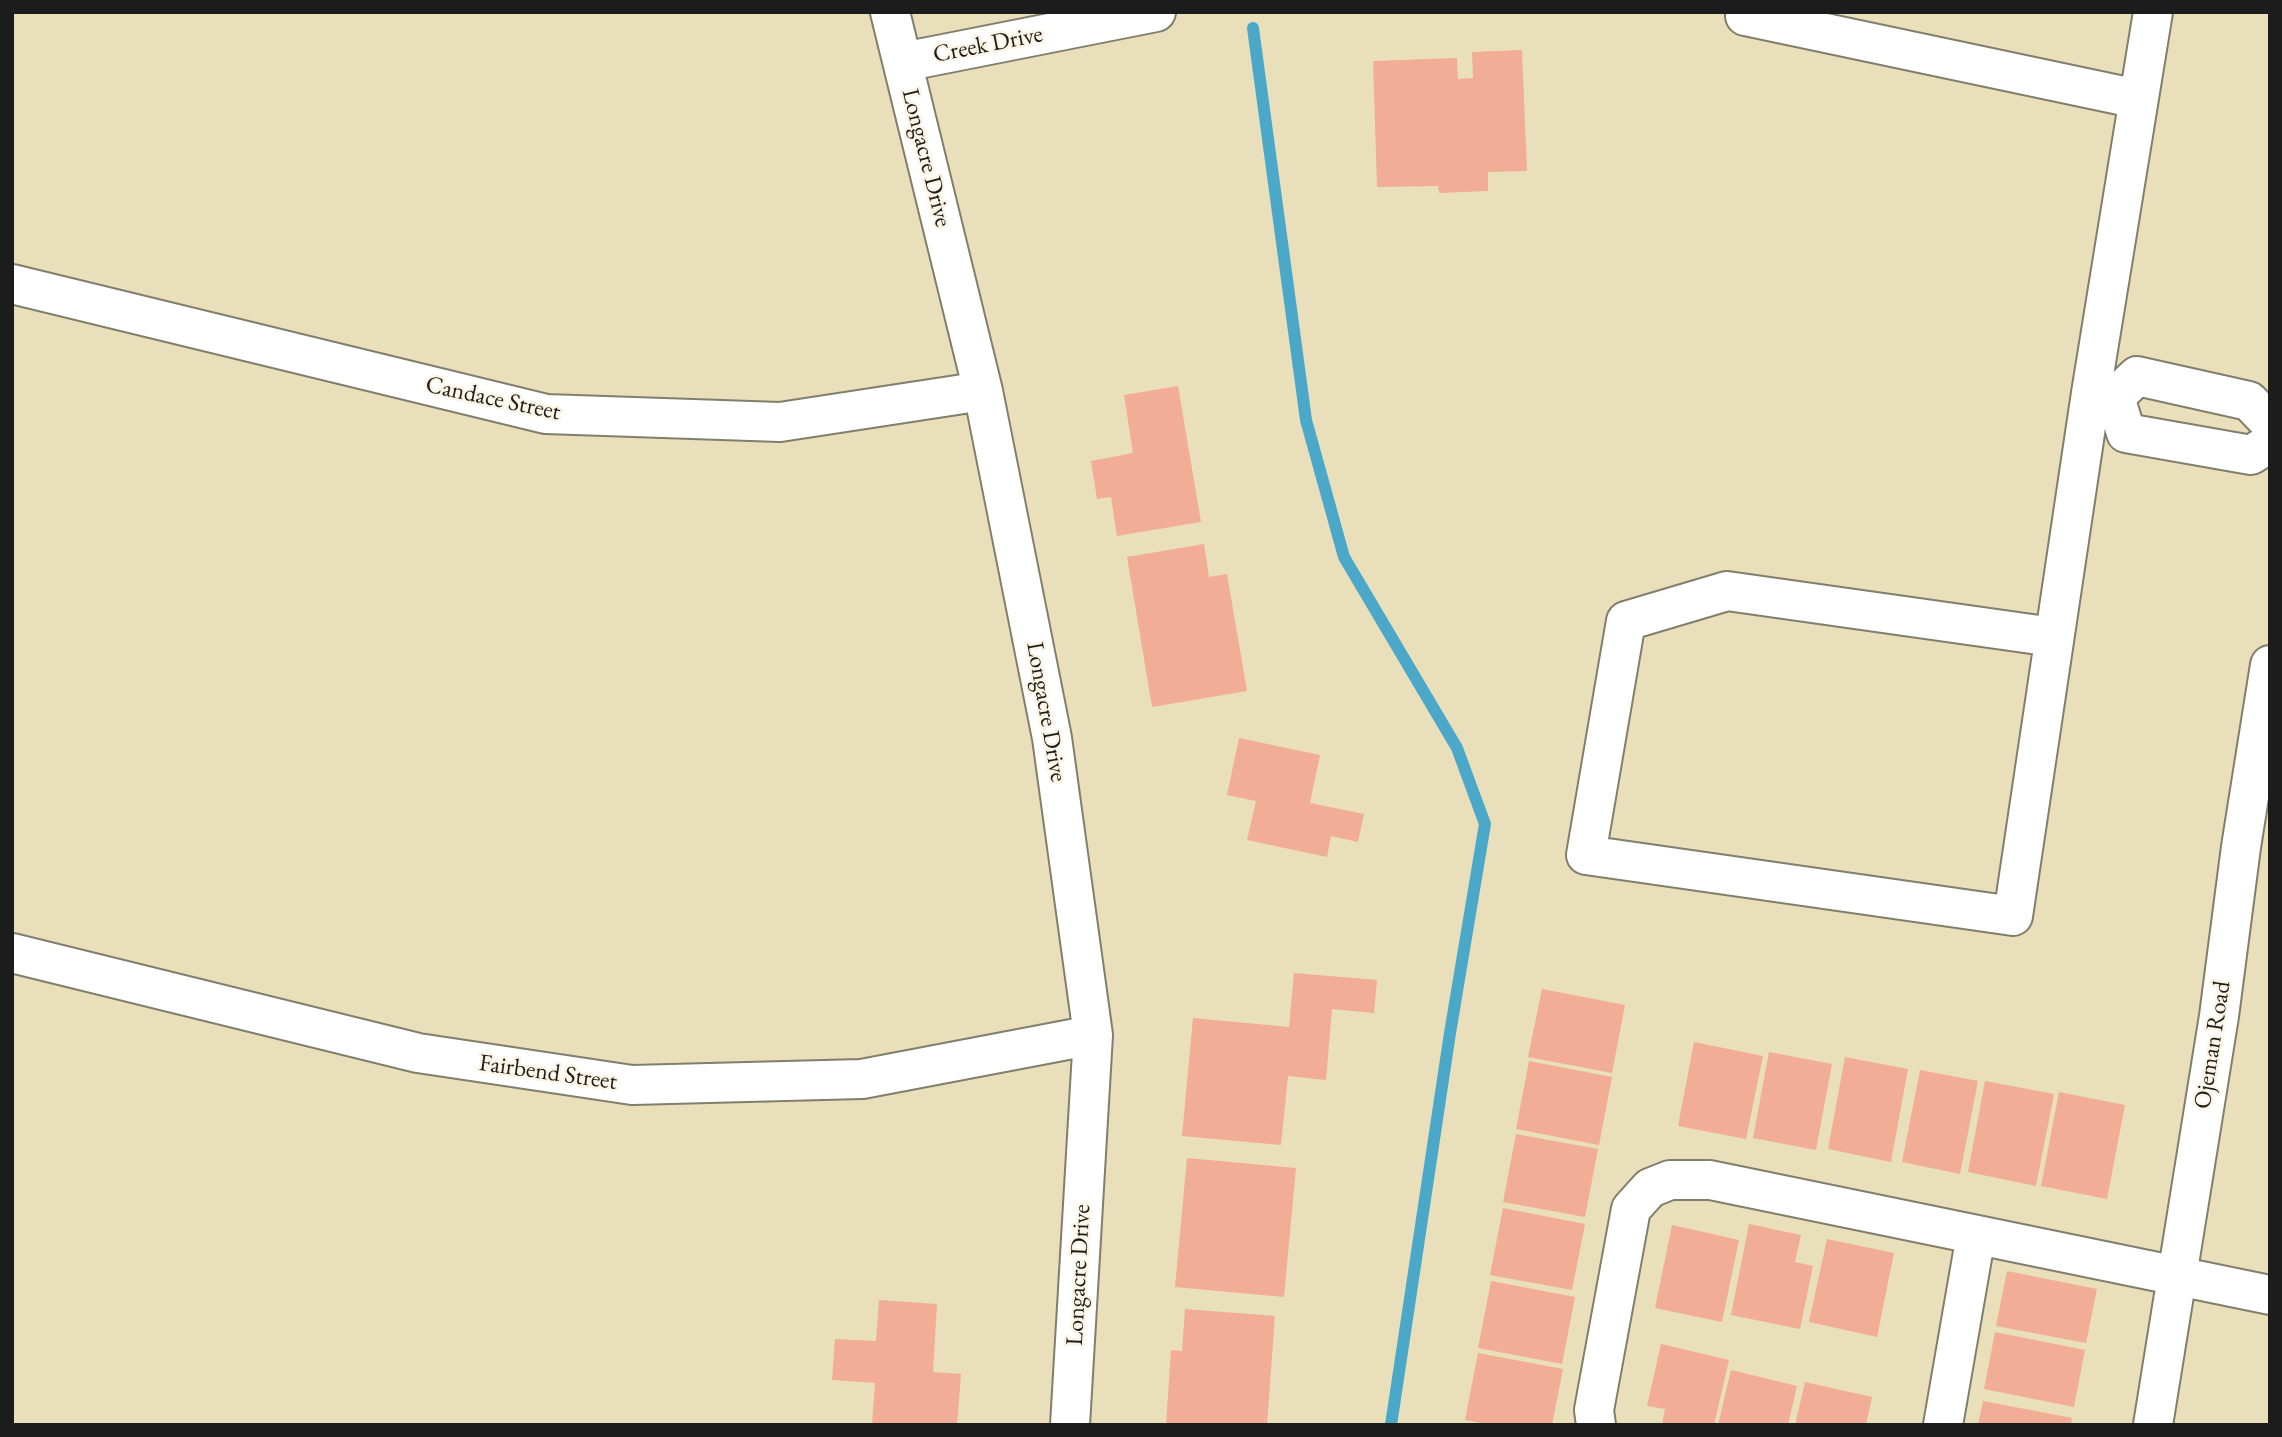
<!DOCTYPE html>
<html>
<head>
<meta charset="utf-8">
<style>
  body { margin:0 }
  #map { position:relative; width:2282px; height:1437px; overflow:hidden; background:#e9dfbb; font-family:"EB Garamond",serif }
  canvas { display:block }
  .frame { position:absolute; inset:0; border:14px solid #1c1c1c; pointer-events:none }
</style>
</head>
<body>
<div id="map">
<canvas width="2282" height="1437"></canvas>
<div class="frame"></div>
</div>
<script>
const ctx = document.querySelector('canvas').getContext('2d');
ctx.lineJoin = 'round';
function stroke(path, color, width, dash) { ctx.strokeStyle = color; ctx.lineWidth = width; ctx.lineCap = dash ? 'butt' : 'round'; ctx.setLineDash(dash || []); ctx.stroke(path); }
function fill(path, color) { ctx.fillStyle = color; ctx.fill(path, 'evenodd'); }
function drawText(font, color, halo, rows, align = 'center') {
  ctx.font = font + ' "EB Garamond",serif'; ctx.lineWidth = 5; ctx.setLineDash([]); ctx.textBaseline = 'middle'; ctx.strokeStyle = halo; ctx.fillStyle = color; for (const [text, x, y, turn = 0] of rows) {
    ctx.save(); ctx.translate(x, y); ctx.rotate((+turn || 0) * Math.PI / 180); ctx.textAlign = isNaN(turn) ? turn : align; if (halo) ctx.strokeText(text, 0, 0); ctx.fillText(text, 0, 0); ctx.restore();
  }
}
const stream = new Path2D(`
  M1253,28L1306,420L1344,557L1457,748L1485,824L1450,1033L1391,1425`);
const building = new Path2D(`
  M1522,50L1527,171L1488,172V191L1439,193L1438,186L1377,187L1373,61L1457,58L1458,79L1473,78L1472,52Z
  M1178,386L1201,522L1117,536L1111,497L1097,499L1091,461L1133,453L1124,395Z
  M1204,544L1209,577L1227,574L1247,691L1152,707L1127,557Z
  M1239,738L1320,755L1310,803L1364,814L1358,842L1331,836L1327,857L1247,840L1256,801L1227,795Z
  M1294,973L1377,980L1374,1013L1332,1009L1326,1080L1288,1076L1281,1145L1182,1136L1193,1018L1289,1027Z
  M1542,989L1625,1005L1612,1073L1528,1057Z
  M1694,1042L1763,1056L1746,1139L1678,1126Z
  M1769,1052L1832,1064L1816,1150L1753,1138Z
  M1845,1057L1908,1069L1891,1162L1828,1149Z
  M1529,1061L1612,1077L1599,1145L1516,1129Z
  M1920,1070L1978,1081L1960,1174L1902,1162Z
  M1985,1081L2054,1094L2036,1186L1968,1172Z
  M2059,1092L2125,1105L2107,1199L2041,1186Z
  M1516,1134L1598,1149L1585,1217L1503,1202Z
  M1187,1158L1296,1168L1284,1297L1175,1287Z
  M1503,1208L1585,1224L1572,1290L1490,1275Z
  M1749,1224L1801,1235L1795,1262L1813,1266L1800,1329L1731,1315Z
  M1672,1225L1739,1240L1722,1322L1655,1308Z
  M1827,1239L1894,1253L1877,1337L1809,1322Z
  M2007,1271L2097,1289L2086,1343L1996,1326Z
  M1491,1281L1575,1297L1562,1364L1478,1348Z
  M879,1300L937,1304L933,1372L961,1374L957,1425H872L875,1383L832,1380L835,1339L876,1341Z
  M1185,1309L1275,1316L1267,1425H1166L1171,1350L1182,1351Z
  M1995,1332L2085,1350L2074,1407L1984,1389Z
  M1661,1344L1729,1360L1714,1425H1662L1665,1409L1647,1406Z
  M1478,1353L1563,1369L1552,1425H1491L1465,1420Z
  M1731,1370L1797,1386L1788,1425H1718Z
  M1805,1382L1872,1397L1866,1425H1795Z
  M1983,1401L2072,1418L2071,1425H1978Z`);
const minor = new Path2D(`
  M890,12L983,391L1052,738L1093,1035L1070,1425
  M1746,12L1745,16L2138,99
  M903,62L1156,12
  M12,284L546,414L780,422L983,391
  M2115,397L2126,433L2251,455L2270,443
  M2115,397L2137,376L2249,401L2270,423
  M2053,637L1727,591L1626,621L1586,855L2013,916L2091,393L2153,12
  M12,953L418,1053L632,1085L862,1079L1093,1035
  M1596,1425L1594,1410L1631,1209L1650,1188L1670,1180H1710L2270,1295
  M1943,1425L1976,1235
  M2153,1425L2219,1016L2241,847L2270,665`);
const streetNames = [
  ["Creek Drive",988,45,-11],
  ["Longacre Drive",926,158,76],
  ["Candace Street",493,399,12],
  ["Longacre Drive",1046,712,80],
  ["Ojeman Road",2213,1045,-81],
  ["Fairbend Street",548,1073,8],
  ["Longacre Drive",1079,1275,-87]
];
stroke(stream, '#4ba8c9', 12);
fill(building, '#f2ad96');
stroke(minor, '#827e6c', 42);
stroke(minor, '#fff', 38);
drawText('24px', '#1c1c1c', '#fcf5e5', streetNames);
</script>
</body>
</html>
